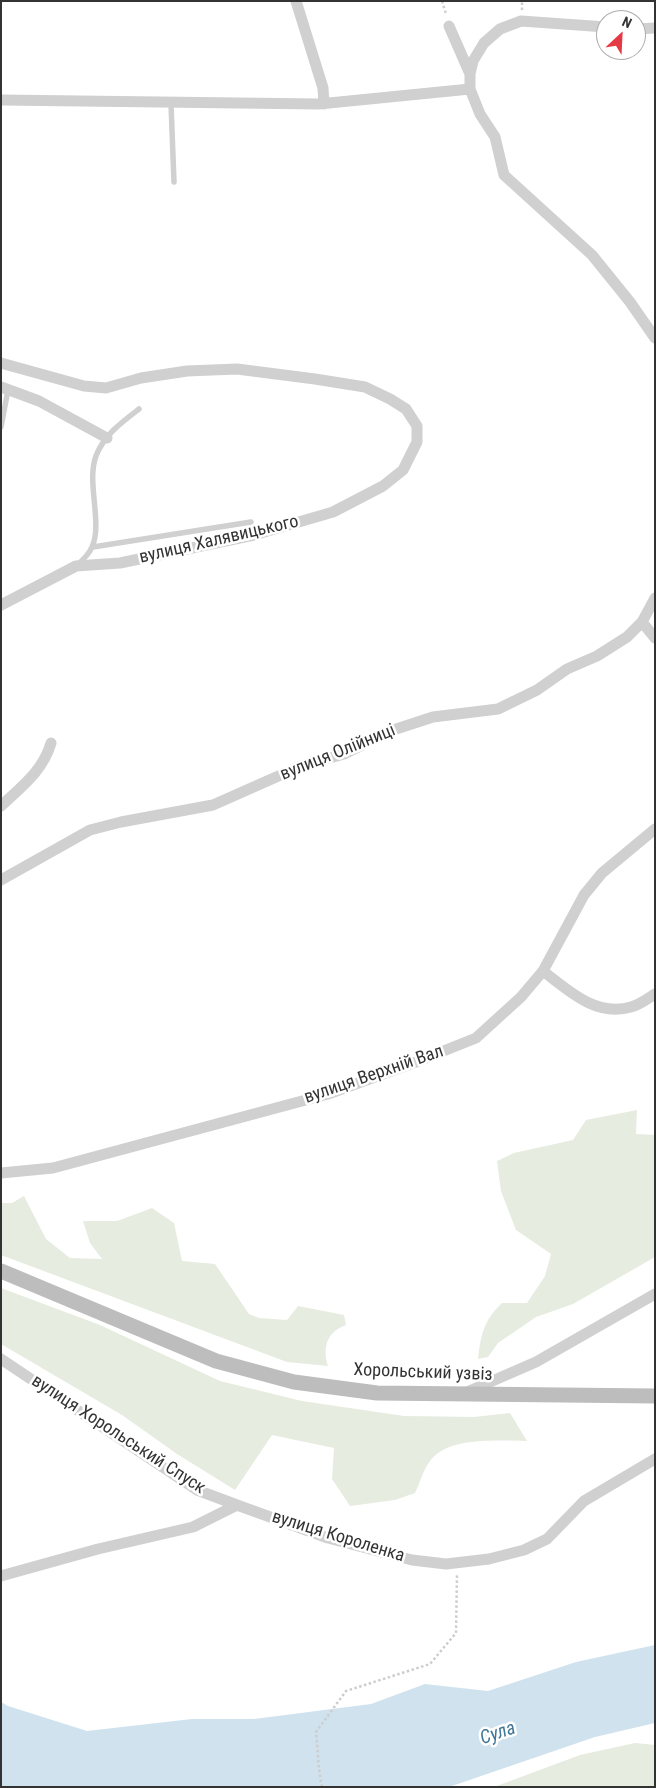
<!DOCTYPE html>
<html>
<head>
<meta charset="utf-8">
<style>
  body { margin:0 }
  #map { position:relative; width:656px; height:1788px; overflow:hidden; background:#fff; font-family:"Roboto Condensed",sans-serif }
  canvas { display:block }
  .frame { position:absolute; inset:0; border:2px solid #333; pointer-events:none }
  .north { position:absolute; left:596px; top:10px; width:50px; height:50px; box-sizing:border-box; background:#fff; border:1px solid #adadad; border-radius:50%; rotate:25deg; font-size:14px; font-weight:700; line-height:20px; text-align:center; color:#333 }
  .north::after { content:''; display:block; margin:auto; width:18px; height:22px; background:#e63946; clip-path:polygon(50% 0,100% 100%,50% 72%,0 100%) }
</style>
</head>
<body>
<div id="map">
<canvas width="656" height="1788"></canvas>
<div class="frame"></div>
<div class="north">N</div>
</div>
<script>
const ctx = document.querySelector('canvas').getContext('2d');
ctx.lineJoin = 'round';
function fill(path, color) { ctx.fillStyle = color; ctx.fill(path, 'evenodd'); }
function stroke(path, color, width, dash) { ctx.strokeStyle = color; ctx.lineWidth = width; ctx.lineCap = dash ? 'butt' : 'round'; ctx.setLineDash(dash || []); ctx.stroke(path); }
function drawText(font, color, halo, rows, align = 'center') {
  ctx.font = font + ' "Roboto Condensed",sans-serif'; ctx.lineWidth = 5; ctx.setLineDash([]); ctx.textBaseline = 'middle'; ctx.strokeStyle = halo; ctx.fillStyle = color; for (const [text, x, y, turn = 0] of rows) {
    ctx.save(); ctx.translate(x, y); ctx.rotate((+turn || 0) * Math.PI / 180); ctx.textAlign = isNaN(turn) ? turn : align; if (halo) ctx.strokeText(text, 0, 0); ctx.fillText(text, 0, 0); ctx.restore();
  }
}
const green = new Path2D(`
  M637,1110L636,1134L655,1135V1257L573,1304L536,1317L498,1343L488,1357L478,1359C481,1334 484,1320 502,1303H527L545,1276L551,1254L516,1230L501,1191L497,1161L514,1153L573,1140L586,1120Z
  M24,1196L46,1239L70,1258L102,1259L90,1243L83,1221H117L152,1208L174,1223L182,1261L215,1264L249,1314L259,1318L287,1320L298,1306L344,1315L346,1325C327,1332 322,1347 328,1366L287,1362L1,1255V1203H12Z
  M1,1288L100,1325L220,1381L302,1401L404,1416L474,1417L510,1413L527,1441C499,1441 448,1436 430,1461C423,1470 420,1483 415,1493L395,1500L350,1506L332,1479L334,1448L272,1435L235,1490L177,1454L122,1415L1,1344Z
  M635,1743L655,1745V1787H494L580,1755Z`);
const water = new Path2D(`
  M655,1645V1723L595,1737L449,1787H1V1702L8,1706L87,1731L192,1719H254L371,1704L425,1684L488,1691L576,1662Z`);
const path = new Path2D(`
  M442,1L446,14
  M522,10V1
  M322,1787C318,1769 318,1751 316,1732L346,1691L430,1664L456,1633L457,1574`);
const lane = new Path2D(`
  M171,104L174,182
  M1,427L8,390
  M93,547L251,522
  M77,565C83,560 89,554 92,547C103,523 86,482 96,456C104,435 122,422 139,409`);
const street = new Path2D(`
  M296,1L323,88L324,104
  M449,26L470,74V89L480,114L495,137L504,175L592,255L630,302L655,338
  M636,29L655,28
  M470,74L473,61L484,43L500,29L521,21L606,27
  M1,100L319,104L470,89
  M1,363L84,386L106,388L141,378L187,371L237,369L315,379L365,387L390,399L406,409L417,426V442L403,470L383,486L333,512L254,535L120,563L76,566L1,605
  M1,387L39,401L107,438
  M642,622L655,638
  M1,806C21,787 43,771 51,743
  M1,880L90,830L121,822L213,805L301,766L344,754L390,731L433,717L498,709L537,690L567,669L597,656L627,637L642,622L655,598
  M543,971C569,991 596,1017 631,1007C639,1005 647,999 655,994
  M1,1173L53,1168L328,1094L416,1062L476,1038L521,997L543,971L584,895L602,873L655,829
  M1,1359L197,1490L237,1505
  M467,1392L536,1362L655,1294
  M1,1576L98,1549L193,1527L237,1505L328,1538L412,1560L446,1564L489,1559L524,1550L547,1539L584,1501L655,1459`);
const secondary = new Path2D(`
  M1,1271L216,1361L294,1382L377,1393L655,1396`);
const streetNames = [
  ["вулиця Халявицького",219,540,-13],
  ["вулиця Олійниці",338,753,-22],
  ["вулиця Верхній Вал",374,1075,-19],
  ["Хорольський узвіз",423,1373,2],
  ["вулиця Хорольський Спуск",118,1435,33],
  ["вулиця Короленка",338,1537,17]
];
const waterNames = [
  ["Сула",498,1734,-19]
];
fill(green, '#e6ecdf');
fill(water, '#cfe2ee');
stroke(path, '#cdcdcd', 2.5, [2.5, 2.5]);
stroke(lane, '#d0d0d0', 5.5);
stroke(street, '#d0d0d0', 11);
stroke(secondary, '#bdbdbd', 15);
drawText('18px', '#333', '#fff', streetNames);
drawText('italic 19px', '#3f7597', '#fff', waterNames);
</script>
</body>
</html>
